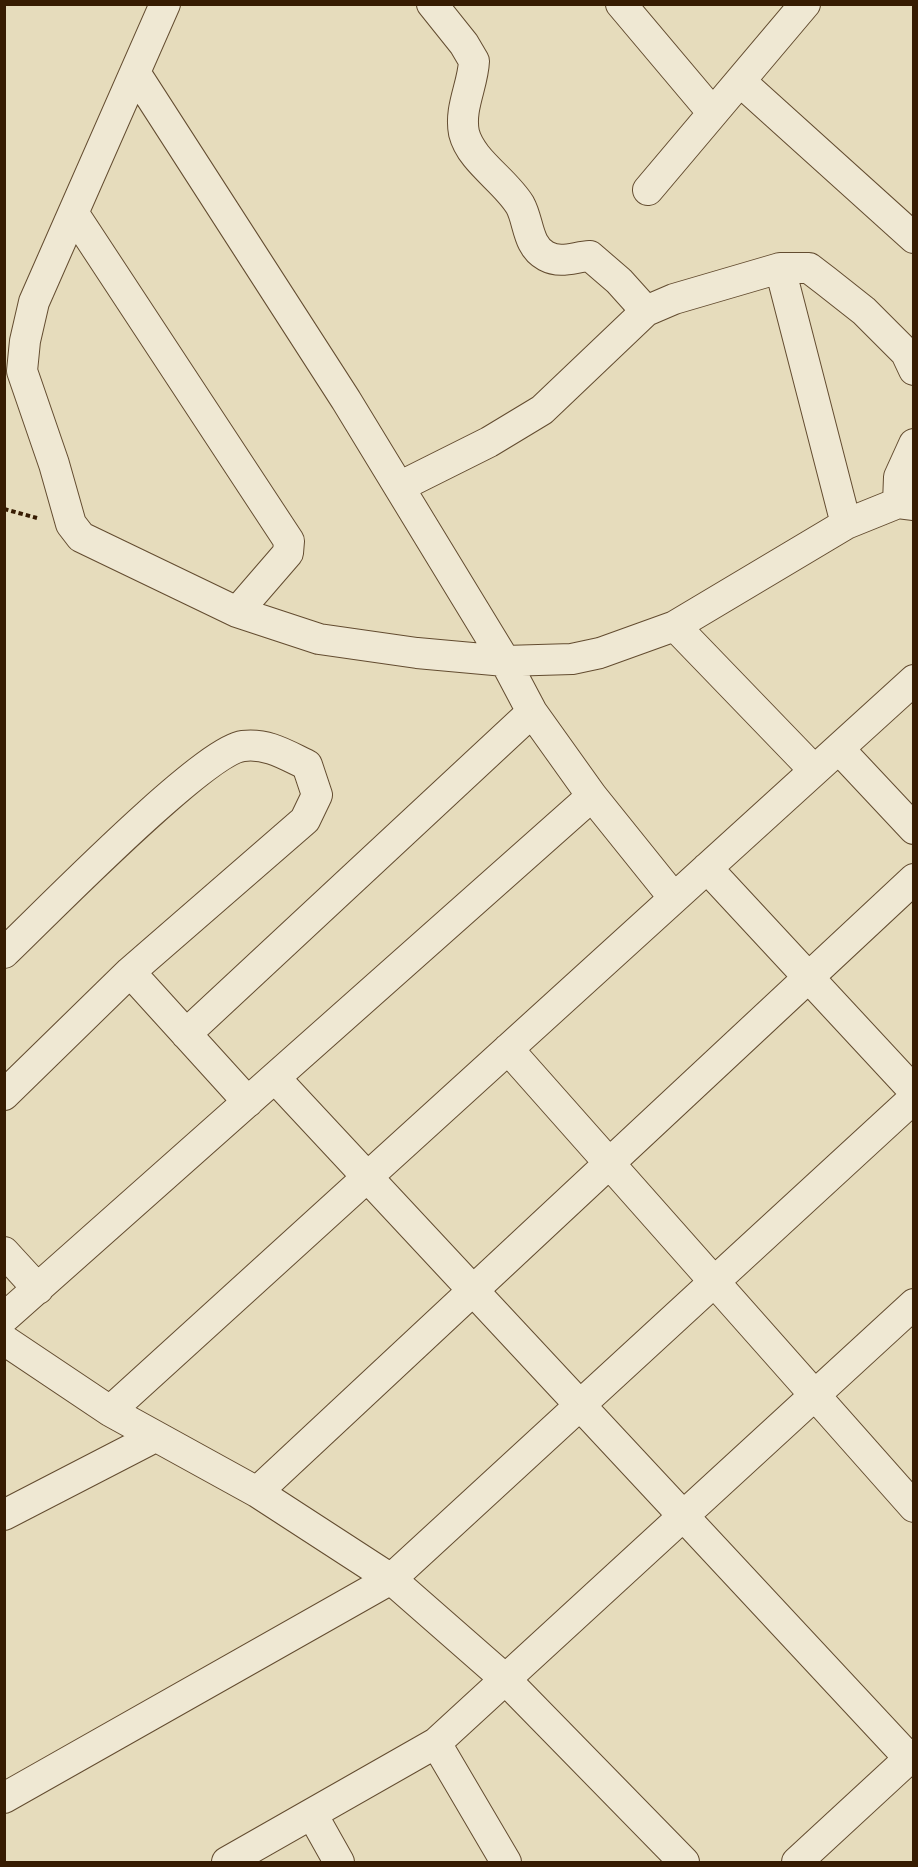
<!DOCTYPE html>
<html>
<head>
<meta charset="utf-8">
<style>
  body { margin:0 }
  #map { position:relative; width:918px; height:1867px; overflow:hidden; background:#e6dcbc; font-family:"Libre Caslon Text",serif }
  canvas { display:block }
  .frame { position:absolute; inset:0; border:6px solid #371c02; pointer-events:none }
</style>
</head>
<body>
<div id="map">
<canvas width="918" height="1867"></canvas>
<div class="frame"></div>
</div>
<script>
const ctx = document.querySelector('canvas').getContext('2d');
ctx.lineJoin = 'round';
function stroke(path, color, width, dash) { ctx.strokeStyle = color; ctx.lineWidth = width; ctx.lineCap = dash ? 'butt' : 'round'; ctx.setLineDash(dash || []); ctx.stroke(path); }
const path = new Path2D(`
  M4,509L37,518`);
const street = new Path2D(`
  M165,4L34,302L25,341L22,371L54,464L71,524L81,537L237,612L319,639L417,653L505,661L572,659L600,653L675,626L846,524L898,503L914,505
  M432,4L464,44L474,61C473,85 459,108 464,133C471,161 505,180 520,205C529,221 527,246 546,256C561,264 574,257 590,256L619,281L646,311
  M621,4L712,112
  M136,74L346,400L505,661L532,712L592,796L674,898
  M741,82L914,238
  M648,190L805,4
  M74,214L289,541L288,553L237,612
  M780,268L846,524
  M399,487L489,442L542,410L646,311L674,299L780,268H809L826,281L864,311L906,353L914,370
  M898,503L899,477L914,444
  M675,626L814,770
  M839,749L914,829
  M707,868L914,1091
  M4,953C43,916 203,751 243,746C268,743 286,755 307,765L317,795L305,820L130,972L4,1095
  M130,972L248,1102
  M186,1034L532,712
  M508,1049L914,1507
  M275,1078L909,1758
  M4,1252L38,1289
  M4,1318L592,796
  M4,1340L110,1411L257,1492L391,1579L504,1678L684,1862
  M110,1411L914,680
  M257,1492L914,879
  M4,1515L155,1437
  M436,1743L506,1862
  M4,1798L391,1579L914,1098
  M312,1814L339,1862
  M227,1862L436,1743L914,1304
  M797,1862L914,1754`);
stroke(street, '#634c30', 32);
stroke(path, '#371c02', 4, [4.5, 3]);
stroke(street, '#efe8d3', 30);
</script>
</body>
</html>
